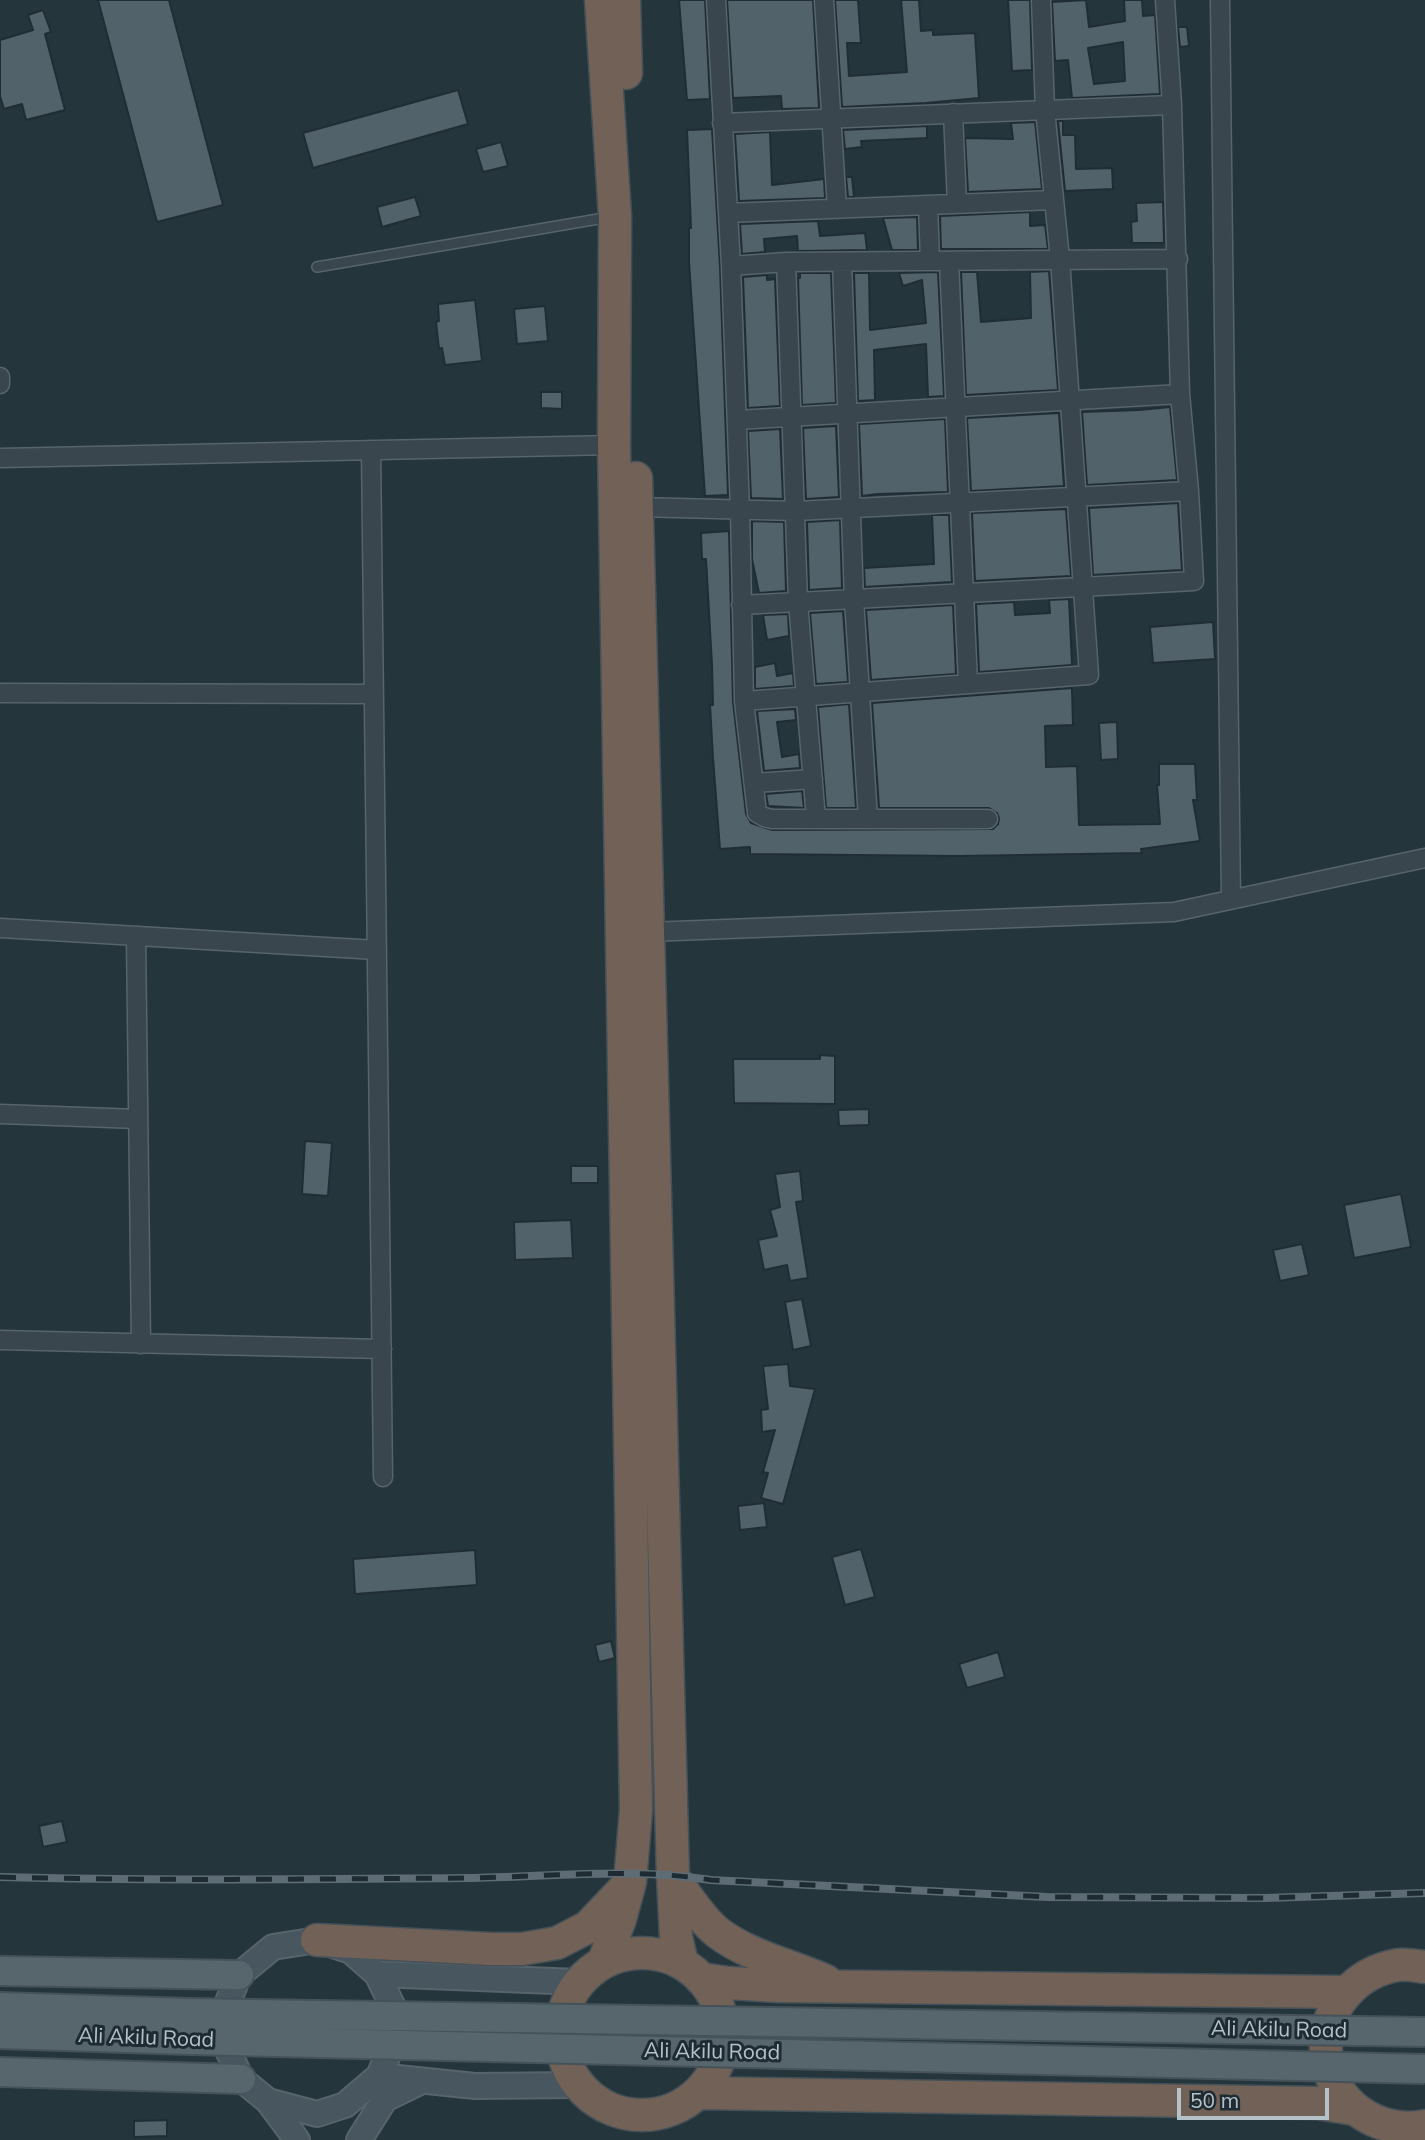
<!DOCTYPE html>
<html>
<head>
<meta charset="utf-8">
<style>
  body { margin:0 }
  #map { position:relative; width:1425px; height:2140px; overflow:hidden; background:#25353c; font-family:Mulish,sans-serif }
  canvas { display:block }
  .scale { position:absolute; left:1177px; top:2088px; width:152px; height:32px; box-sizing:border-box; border:4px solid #b5c1c8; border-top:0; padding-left:9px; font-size:21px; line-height:24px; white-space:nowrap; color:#b5c1c8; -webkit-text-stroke:5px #1e2b32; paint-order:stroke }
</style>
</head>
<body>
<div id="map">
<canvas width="1425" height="2140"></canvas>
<div class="scale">50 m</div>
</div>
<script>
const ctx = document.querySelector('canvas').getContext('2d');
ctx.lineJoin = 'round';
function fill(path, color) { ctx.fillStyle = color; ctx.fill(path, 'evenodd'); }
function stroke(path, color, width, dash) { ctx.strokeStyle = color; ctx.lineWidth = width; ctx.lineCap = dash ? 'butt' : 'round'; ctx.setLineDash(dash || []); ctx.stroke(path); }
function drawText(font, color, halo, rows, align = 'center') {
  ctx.font = font + ' Mulish,sans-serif'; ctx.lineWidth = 6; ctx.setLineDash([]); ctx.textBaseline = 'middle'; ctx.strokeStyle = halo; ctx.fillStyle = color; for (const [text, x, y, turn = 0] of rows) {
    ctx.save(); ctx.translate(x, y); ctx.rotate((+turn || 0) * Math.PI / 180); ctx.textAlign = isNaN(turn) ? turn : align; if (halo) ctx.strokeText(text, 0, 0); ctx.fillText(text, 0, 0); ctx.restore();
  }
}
const building = new Path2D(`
  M98,0H169L223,205L157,222Z
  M679,0H705L710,99L687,100Z
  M727,0H813L819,108L782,109L781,96L733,98Z
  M835,0H858L861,43H847L849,76L907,72L901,0H919L921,31L933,30V35L975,33L979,98L926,103L842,107Z
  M1008,0H1030L1032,70L1012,71Z
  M1086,0L1089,27L1125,21L1124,0H1142L1143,16L1155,15L1160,94L1072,98L1068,60L1055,61L1052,2ZM1123,42L1125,81L1094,84L1088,48Z
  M43,10L51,32L45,34L65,110L26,120L22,104L4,109L0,96V40L33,30L28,15Z
  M1178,27H1187L1189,46L1180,47Z
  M458,90L468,124L313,168L303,133Z
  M1058,121H1063V135H1075L1076,169L1112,168L1113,189L1065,191Z
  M1035,122L1042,189L968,192L965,138L1013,139L1011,123Z
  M927,126V138L861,141L862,147L845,149L843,130Z
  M712,129L720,267L728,495L705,496L689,262V228H691L687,130Z
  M770,132L772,185L824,179L825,198L739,201L735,134Z
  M501,142L508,166L483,172L476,149Z
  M846,177H852L854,197H848Z
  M415,197L421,216L382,227L377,207Z
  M1163,202L1164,243H1132L1131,222L1137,221L1136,203Z
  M1030,212V226L1045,225L1048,249H941L940,216Z
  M917,217L918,250H892L883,218Z
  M818,221L820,236L865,233L867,250L798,251L797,236L764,239L765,252L742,254L740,224Z
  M1049,271L1058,390L966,395L961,272H977L981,322L1031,318L1030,272Z
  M938,272L944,396L928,397L926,344L874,350L875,400L858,401L854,273H869L870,330L926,323L922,280L903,286L899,273Z
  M800,273H831L836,403L802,405L798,278H800Z
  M767,275V280L775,279L780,406L748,408L743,277Z
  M475,300L482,361L445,365L442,348L439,349L436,322L439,321L438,304Z
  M545,306L548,341L517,344L514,309Z
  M541,392H562V409L541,408Z
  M1170,407L1177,480L1087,485L1082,412L1139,410Z
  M1059,413L1064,486L971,491L967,418Z
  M945,419L948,492L878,494L862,496L859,424Z
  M836,426L839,497L806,499L803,428Z
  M780,429L783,499L751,498L748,431Z
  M1178,503L1182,570L1093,575L1089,508Z
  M1066,509L1071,576L975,581L972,513Z
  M932,515H949L952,582L865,587L864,568L934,564Z
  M840,520L842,588L809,590L807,522Z
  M752,521L784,522L786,591L759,593L752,559Z
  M729,531L733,702L746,814L751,823L772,830L993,829L998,824L999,818L997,813L989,808H879L872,703L1072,688L1073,725L1045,726L1046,767L1077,766L1079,825L1160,824L1157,785H1159V764H1195L1197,800H1193L1200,841L1141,849L1142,853L960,856L750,854V847L720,849L713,758L710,705H713L712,665L706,559H702L701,533Z
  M1069,599L1072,665L979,672L976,604L1014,602L1015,615L1050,613L1049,600Z
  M953,605L956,674L871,680L866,610Z
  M843,611L848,682L816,684L810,613Z
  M788,614L789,636L767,640L763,615Z
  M1213,622L1215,659L1153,663L1150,627Z
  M775,663L777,676L793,673L794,686L755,689V667Z
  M849,704L856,808H826L818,707Z
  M795,709L796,720L777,722L782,757L799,754L800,768L764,771L757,711Z
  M1117,722L1118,759L1101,760L1099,723Z
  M802,791L804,808L768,806L766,794Z
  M820,1055L835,1056V1104L734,1103L733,1059H820Z
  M869,1109V1125L839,1126L838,1110Z
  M305,1141L332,1143L328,1196L302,1194Z
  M571,1166H598V1183H571Z
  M800,1171L803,1201L796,1202L808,1278L790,1281L787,1265L764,1270L758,1240L777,1236L770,1210L780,1207L775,1174Z
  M1401,1194L1411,1247L1354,1258L1344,1205Z
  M571,1220L573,1258L515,1260L514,1222Z
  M1302,1244L1309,1275L1280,1281L1273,1250Z
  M802,1299L811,1346L793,1350L785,1302Z
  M788,1364L790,1386L815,1389L783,1504L761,1498L768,1473L763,1472L775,1430L762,1432L761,1410L768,1409L763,1366Z
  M764,1503L767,1527L740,1530L738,1506Z
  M861,1549L875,1597L845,1605L832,1557Z
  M475,1550L477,1585L355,1594L353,1559Z
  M611,1641L615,1658L599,1662L595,1645Z
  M998,1652L1005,1677L967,1688L959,1664Z
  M62,1821L67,1842L43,1847L39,1826Z
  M167,2120V2136L134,2137V2121Z`);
const lane = new Path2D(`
  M317,267L610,217`);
const street = new Path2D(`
  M716,0L731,266L740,510L744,701L757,813L764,817L772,819H988
  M824,0L837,209
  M1165,0L1172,105
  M1220,0L1231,899
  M953,113L957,204
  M722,123L1172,105L1180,394L1189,491L1194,581L741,605
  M928,205L930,261
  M728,213L1054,200
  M949,261L968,684
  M786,262L1178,259
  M842,262L854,599L868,819
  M731,266L786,262L798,602L816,819
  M0,377V384
  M737,420L1180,394
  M371,450L383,1477
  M0,458L614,445
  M637,507L796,511L1189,491
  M0,693L374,694
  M744,701L1089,675L1060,259L1045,110L1041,0
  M754,783L813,779
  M0,928L377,950
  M648,932L1174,912L1425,858
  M136,936L141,1344
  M0,1114L138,1119
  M0,1340L382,1349`);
const secondary = new Path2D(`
  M317,1940L351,1951L377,1974L393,2007V2043L379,2076L345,2105L317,2114L268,2101L241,2079L226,2046L225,2009L239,1975L273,1947Z
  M377,1974L579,1982
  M379,2076L475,2086L578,2085
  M268,2101L297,2140
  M359,2140L385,2099L422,2081`);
const primary = new Path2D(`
  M0,1971L239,1975
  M0,2007L188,2013
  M0,2034L190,2040
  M0,2072L241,2079`);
const highway = new Path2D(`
  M601,0L615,216L614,445L636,1810L630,1882L620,1919L604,1961
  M624,0L626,73
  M636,478L673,1877L676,1937L682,1963
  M673,1877C686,1895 700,1918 717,1932C748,1956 790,1965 826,1981
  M317,1940L491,1949H522L557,1943L588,1927L624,1889
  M561 2034a81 81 0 1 1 162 0a81 81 0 1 1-162 0Z
  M1425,1967C1417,1966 1406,1964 1398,1965C1356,1972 1323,2008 1326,2052C1329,2102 1378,2136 1425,2126
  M701,1979L729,1983L777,1986L1345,1992
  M699,2093L1317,2103L1354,2109`);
const rail = new Path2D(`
  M0,1877C156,1881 311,1879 467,1878C548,1877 630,1867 711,1880L1047,1897L1265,1898L1425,1893`);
const primaryBridge = new Path2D(`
  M188,2013L1425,2032
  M190,2040L1425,2069`);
const streetNames = [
  ["Ali Akilu Road",1279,2030,1],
  ["Ali Akilu Road",146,2038,2],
  ["Ali Akilu Road",712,2052,1]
];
fill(building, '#51626a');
stroke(building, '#202d34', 2);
stroke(lane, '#57646b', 12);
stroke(street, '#57646b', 21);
stroke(secondary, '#57646b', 28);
stroke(primary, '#455259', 32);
stroke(highway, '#445158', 35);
stroke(lane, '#39464d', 9);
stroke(street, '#39464d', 18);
stroke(secondary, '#48565f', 24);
stroke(primary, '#57656d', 28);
stroke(highway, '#726157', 32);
stroke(rail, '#5e6d75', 8);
stroke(rail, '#1e2b32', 5, [16]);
stroke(primaryBridge, '#455259', 32, []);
stroke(primaryBridge, '#57656d', 28);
drawText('21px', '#b5c1c8', '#1e2b32', streetNames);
</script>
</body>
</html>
